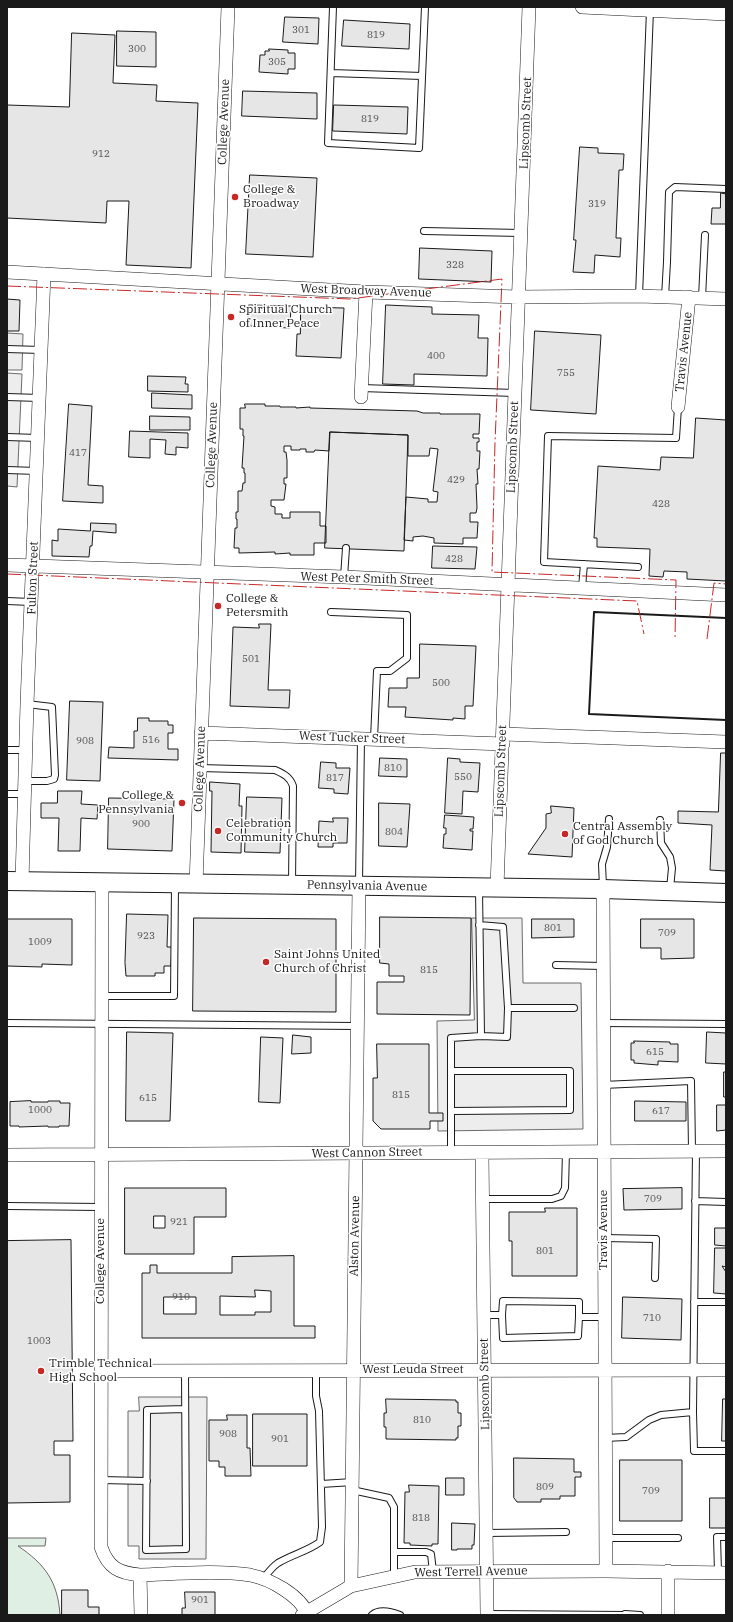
<!DOCTYPE html>
<html>
<head>
<meta charset="utf-8">
<style>
  body { margin:0 }
  #map { position:relative; width:733px; height:1622px; overflow:hidden; background:#fff; font-family:"IBM Plex Serif",serif }
  canvas { display:block }
  .frame { position:absolute; inset:0; border:8px solid #1a1a1a; pointer-events:none }
</style>
</head>
<body>
<div id="map">
<canvas width="733" height="1622"></canvas>
<div class="frame"></div>
</div>
<script>
const ctx = document.querySelector('canvas').getContext('2d');
ctx.lineJoin = 'round';
function fill(path, color) { ctx.fillStyle = color; ctx.fill(path, 'evenodd'); }
function stroke(path, color, width, dash) { ctx.strokeStyle = color; ctx.lineWidth = width; ctx.lineCap = dash ? 'butt' : 'round'; ctx.setLineDash(dash || []); ctx.stroke(path); }
function drawText(font, color, halo, rows, align = 'center') {
  ctx.font = font + ' "IBM Plex Serif",serif'; ctx.lineWidth = 3; ctx.setLineDash([]); ctx.textBaseline = 'middle'; ctx.strokeStyle = halo; ctx.fillStyle = color; for (const [text, x, y, turn = 0] of rows) {
    ctx.save(); ctx.translate(x, y); ctx.rotate((+turn || 0) * Math.PI / 180); ctx.textAlign = isNaN(turn) ? turn : align; if (halo) ctx.strokeText(text, 0, 0); ctx.fillText(text, 0, 0); ctx.restore();
  }
}
const green = new Path2D(`
  M7,1538H46L45,1546H18C45,1564 58,1582 60,1615H7Z`);
const parking = new Path2D(`
  M7,333L23,334L22,370H7Z
  M7,373L22,374L17,487L7,486Z
  M472,918H522L523,983H581L583,1129L438,1131L437,1021L474,1020Z
  M139,1397H207L206,1559H139V1546H128V1411H139Z`);
const building = new Path2D(`
  M285,17L319,18L318,44L283,42Z
  M344,20L410,24L409,49L342,46Z
  M117,31L156,32V67L117,66Z
  M72,33L115,35L113,83L157,85L156,101L198,103L191,268L126,265L129,201H107L106,223L7,218V105L69,107Z
  M269,49L288,50V53H295V69H288V74L259,72L260,55H265V51H269Z
  M243,91L317,93V119L242,116Z
  M334,105L408,107L407,134L333,131Z
  M580,147L598,148V153L624,154L623,170H619L616,238H621L620,257L595,255L594,273L573,272L576,240H574Z
  M250,175L317,178L313,257L246,254Z
  M721,193L726,194V224H711L712,208H720Z
  M420,248L492,251L491,282L419,279Z
  M7,299L20,300L19,331H7Z
  M249,305L291,306L290,328L248,326Z
  M386,305L432,307V314L479,315L478,338H488L487,376L414,374V385L383,384Z
  M301,307L344,308L341,358L296,356L297,334H300Z
  M535,331L601,335L596,414L531,410Z
  M148,376L186,377L185,384H188V392L148,391Z
  M152,393L192,395V409L152,408Z
  M69,404L92,406L88,485L103,486V503L63,501Z
  M245,404H265V406H280V407H296V408L310,407V408L417,411L423,413H440V414H480L479,434H473V438H479V442H477V451H480L479,469H477L478,484H476L477,508L476,513H470V522H478L477,538H463V544L434,543V538L423,536L413,537V541L404,540L406,497L428,499V502H437L438,492L433,491L438,449L430,448L429,456H408V435L330,432L329,451L315,450L314,452H306V449H300V450H291V446H284V452H286L287,460V478H284V484H286L284,500H271V506L275,507V514H282V518H290V512H320V526H326V543H314V555H290V553L275,554V552L239,553V548H234L235,528H237V519H236V512H238V491H242L243,483H245V473H244V468H242L244,436H243V429H240V408H245Z
  M150,416L190,417V430H150Z
  M696,418L726,420V581L687,579V572L664,571L663,577L649,576L650,549L597,547V538H594L598,466L660,470L661,457L693,458Z
  M130,431L188,433V448L176,447V455L165,454L166,440L150,439V458L129,457Z
  M330,432L408,435L404,551L325,548Z
  M91,523L116,524V533L93,531L92,546H90L89,557L52,556V540L58,541V529L90,531Z
  M433,546L477,547L475,569L432,568Z
  M259,624H271L268,690H290L289,708L230,706L233,627L259,628Z
  M420,644L476,646L473,706H465V719L453,718V720L405,717L406,707H388L389,688H407V678H419Z
  M70,701L103,702L100,781L67,780Z
  M138,718H149V721H168V725H173V733H168V749H178V760L108,758L109,747L134,748V731H137Z
  M721,753H726V871L710,870L712,825L678,823V811L718,812Z
  M380,758L407,759V777L379,776Z
  M448,758L460,759V762L480,763L478,792L463,791L462,814L445,813Z
  M321,762L336,763V768H350L348,794L334,793V789L319,788Z
  M210,782L240,784L239,806H242L241,853L211,852L212,791H210Z
  M58,791H82L81,804L98,805L97,819L81,818L80,851H58L59,818H41V803H57Z
  M247,797L282,798L280,853L245,852Z
  M109,798L174,799L172,851L108,849Z
  M379,803L410,804L407,847L379,846Z
  M551,806L574,808L572,857L528,854L546,828V814L551,813Z
  M445,815L474,817L473,829H470V831H473L472,850L443,848L444,834H446V828H444Z
  M333,818H348L347,843H333V847H318L319,821L333,822Z
  M127,914L168,915L167,947H172L171,966H164V973H155V976H126L125,963Z
  M380,917L471,918L470,1015L377,1014V982H404V976H389V964L380,963Z
  M194,918L336,919V1012L193,1011Z
  M7,919H72V965L42,964V967L7,966Z
  M532,919H574V937L532,938Z
  M641,919H694V958L661,959V948H641Z
  M127,1032L173,1033L170,1121H126Z
  M707,1032L726,1033V1064L706,1063Z
  M293,1035L311,1037V1053L292,1054Z
  M261,1037L283,1038L280,1103L259,1102Z
  M634,1041L670,1042V1044H678V1062L658,1061V1065L634,1063V1060H631V1043H634Z
  M377,1044H429V1113H443V1121H430V1129H381L373,1121V1078H377Z
  M724,1072H726V1097H724Z
  M31,1101V1102H48V1101H60V1103H70L69,1126H59V1127H48V1126L19,1127V1126H10V1102Z
  M635,1101L686,1102V1121H635Z
  M717,1105H726V1130L717,1131Z
  M125,1188H226V1217H194V1254H125ZM154,1216H165V1228H154Z
  M682,1188V1209L624,1210L623,1189Z
  M545,1208H577V1276H512V1241H509V1212H545Z
  M715,1228H726V1246L715,1245Z
  M71,1240L73,1441H54V1455H70V1502L7,1503V1241Z
  M715,1248H726V1267L722,1266L726,1272V1294L714,1293Z
  M294,1256V1326H315V1338H142V1273H150V1265H157V1273H232V1257ZM255,1290L271,1291V1312H255V1315H220V1296L255,1297ZM164,1297H196V1314H164Z
  M623,1297L682,1299L681,1340L622,1338Z
  M386,1399L456,1400V1402H458V1413H461V1426H458V1438H456V1440L386,1439V1427H384V1413H386Z
  M723,1399H726V1441H722Z
  M253,1414H307V1466H253Z
  M227,1415H247V1448H250L251,1476H225V1467H219V1461H209V1420H227Z
  M514,1458L574,1459V1472H581V1477H575V1496H560V1499H541V1502H517L514,1498Z
  M620,1460H682V1521H620Z
  M446,1478H464V1495H446Z
  M409,1485L439,1486L438,1544H432V1546L410,1545V1543H404L405,1492H409Z
  M710,1498H726V1528H710Z
  M452,1523L475,1524L474,1545H472V1549H457V1550H452Z
  M62,1590H88V1607H99V1615H62Z
  M185,1592H215V1615H182V1608H185Z`);
const lane = new Path2D(`
  M333,7L328,143L419,148L425,7
  M331,73L422,76
  M424,231L521,233
  M639,296L650,10
  M665,297L667,262L669,192L675,187L726,189
  M702,298L705,235
  M7,349L41,350
  M361,388L515,393
  M7,397L40,398
  M7,437L38,438
  M7,470L37,471
  M638,567L544,562L548,436L676,438L678,407
  M344,577L346,548
  M582,588L584,564
  M7,601L31,602
  M331,612L407,615V658L390,671H377L374,739
  M7,750H26
  M200,768L275,770C284,774 290,777 293,786L292,884
  M25,781H47L54,779L55,775L52,707L27,704
  M7,794H25
  M660,820L661,843L670,857L672,868L670,889
  M359,883L361,739
  M603,887L602,864L607,847L609,819
  M479,925L503,927L508,1008L507,1037L481,1036
  M556,965L603,966
  M102,996H174L175,885
  M508,1008H574
  M7,1023L357,1026
  M603,1023L726,1024
  M603,1085L691,1081L692,1151
  M451,1111L570,1110V1071H451
  M451,1152V1038L481,1036L479,889
  M483,1199H552L561,1196L565,1188L566,1152
  M695,1201L726,1202
  M7,1206L101,1207
  M604,1238L656,1239L655,1278
  M694,1302H726
  M484,1315H502L503,1301L579,1302V1317H605
  M502,1315L503,1338L578,1336L579,1317
  M185,1371L186,1549L146,1550L147,1410L185,1409
  M693,1412L694,1451H726
  M605,1438L626,1437L649,1420L661,1415L693,1412L696,1151
  M101,1480L147,1481
  M321,1484L353,1482
  M352,1490L389,1498L394,1507V1576
  M486,1533L566,1532
  M606,1538H678
  M394,1552H426L431,1554L433,1572
  M718,1572L717,1537H726
  M263,1579C267,1574 272,1567 278,1563C291,1555 308,1551 320,1542L322,1527L319,1411L316,1396V1370
  M487,1614L625,1615
  M625,1614L640,1615
  M372,1615C379,1609 392,1612 400,1615`);
const street = new Path2D(`
  M582,7L726,14
  M7,272L366,292L518,297L639,296L726,299
  M361,397L366,292
  M678,407L689,297
  M7,565L344,577L726,595
  M201,733L503,744
  M503,734L726,742
  M22,881L27,704L44,274
  M102,882L101,1547C108,1568 119,1573 140,1575L141,1615
  M196,884L228,7
  M497,887L529,7
  M603,889L606,1571
  M482,1153L487,1615
  M7,1155L726,1151
  M101,1371L726,1370
  M668,1571V1615
  M140,1575C173,1574 217,1570 250,1575C270,1579 300,1595 308,1615
  M351,1586L359,886
  M302,1615L351,1586L415,1572L606,1571L726,1573`);
const secondary = new Path2D(`
  M7,881L603,889L726,893`);
const wall = new Path2D(`
  M726,618L594,612L589,714L726,720`);
const power = new Path2D(`
  M7,286L350,299L502,279L495,442L492,572L676,580L675,640
  M7,574L637,601L644,634
  M707,639L714,583L726,584`);
const markers = [
  [235,197,4,"#c62828"],
  [231,317,4,"#c62828"],
  [218,606,4,"#c62828"],
  [182,803,4,"#c62828"],
  [218,831,4,"#c62828"],
  [565,834,4,"#c62828"],
  [266,962,4,"#c62828"],
  [41,1371,4,"#c62828"]
];
const numberNames = [
  ["301",301,30],
  ["819",376,35],
  ["300",137,49],
  ["305",277,62],
  ["819",370,119],
  ["912",101,154],
  ["319",597,204],
  ["328",455,265],
  ["400",436,356],
  ["755",566,373],
  ["417",78,453],
  ["429",456,480],
  ["428",661,504],
  ["428",454,559],
  ["501",251,659],
  ["500",441,683],
  ["516",151,740],
  ["908",85,741],
  ["810",393,768],
  ["550",463,777],
  ["817",335,778],
  ["900",141,824],
  ["804",394,832],
  ["801",553,928],
  ["709",667,933],
  ["923",146,936],
  ["1009",40,942],
  ["815",429,970],
  ["615",655,1052],
  ["815",401,1095],
  ["615",148,1098],
  ["1000",40,1110],
  ["617",661,1111],
  ["709",653,1199],
  ["921",179,1222],
  ["801",545,1251],
  ["910",181,1297],
  ["710",652,1318],
  ["1003",39,1341],
  ["810",422,1420],
  ["908",228,1434],
  ["901",280,1439],
  ["809",545,1487],
  ["709",651,1491],
  ["818",421,1518],
  ["901",200,1600]
];
const streetNames = [
  ["College Avenue",224,122,-88],
  ["Lipscomb Street",526,123,-88],
  ["West Broadway Avenue",366,291,2],
  ["Travis Avenue",684,352,-84],
  ["College Avenue",212,445,-88],
  ["Lipscomb Street",513,447,-88],
  ["Fulton Street",33,578,-88],
  ["West Peter Smith Street",367,579,2],
  ["West Tucker Street",352,738,2],
  ["College Avenue",200,769,-88],
  ["Lipscomb Street",501,771,-88],
  ["Pennsylvania Avenue",367,886,1],
  ["West Cannon Street",367,1153,-1],
  ["Travis Avenue",604,1230,-90],
  ["Alston Avenue",355,1236,-89],
  ["College Avenue",101,1261,-90],
  ["West Leuda Street",413,1370],
  ["Lipscomb Street",485,1384,-91],
  ["West Terrell Avenue",471,1572,-1]
];
const poiNames = [
  ["College &",243,190],
  ["Broadway",243,204],
  ["Spiritual Church",239,310],
  ["of Inner Peace",239,324],
  ["College &",226,599],
  ["Petersmith",226,613],
  ["College &",174,796,"right"],
  ["Pennsylvania",174,810,"right"],
  ["Celebration",226,824],
  ["Community Church",226,838],
  ["Central Assembly",573,827],
  ["of God Church",573,841],
  ["Saint Johns United",274,955],
  ["Church of Christ",274,969],
  ["Trimble Technical",49,1364],
  ["High School",49,1378]
];
fill(green, '#e0efe3');
stroke(green, '#6a6a6a', 1);
fill(parking, '#ededed');
stroke(parking, '#6a6a6a', 1);
fill(building, '#e6e6e6');
stroke(building, '#1a1a1a', 1);
stroke(lane, '#1a1a1a', 8);
stroke(street, '#1a1a1a', 14);
stroke(secondary, '#1a1a1a', 20);
stroke(lane, '#fff', 6);
stroke(street, '#fff', 13);
stroke(secondary, '#fff', 18);
stroke(wall, '#1a1a1a', 2);
stroke(power, '#c62828', 1, [14, 3, 2, 3]);
for (const [x, y, r, color] of markers) { const dot = new Path2D(); dot.arc(x, y, r, 0, 2 * Math.PI); ctx.fillStyle = color; ctx.fill(dot); stroke(dot, '#fff', 1.5); }
drawText('10px', '#4d4d4d', null, numberNames);
drawText('12px', '#1a1a1a', '#fff', streetNames);
drawText('12px', '#1a1a1a', '#fff', poiNames, 'left');
</script>
</body>
</html>
